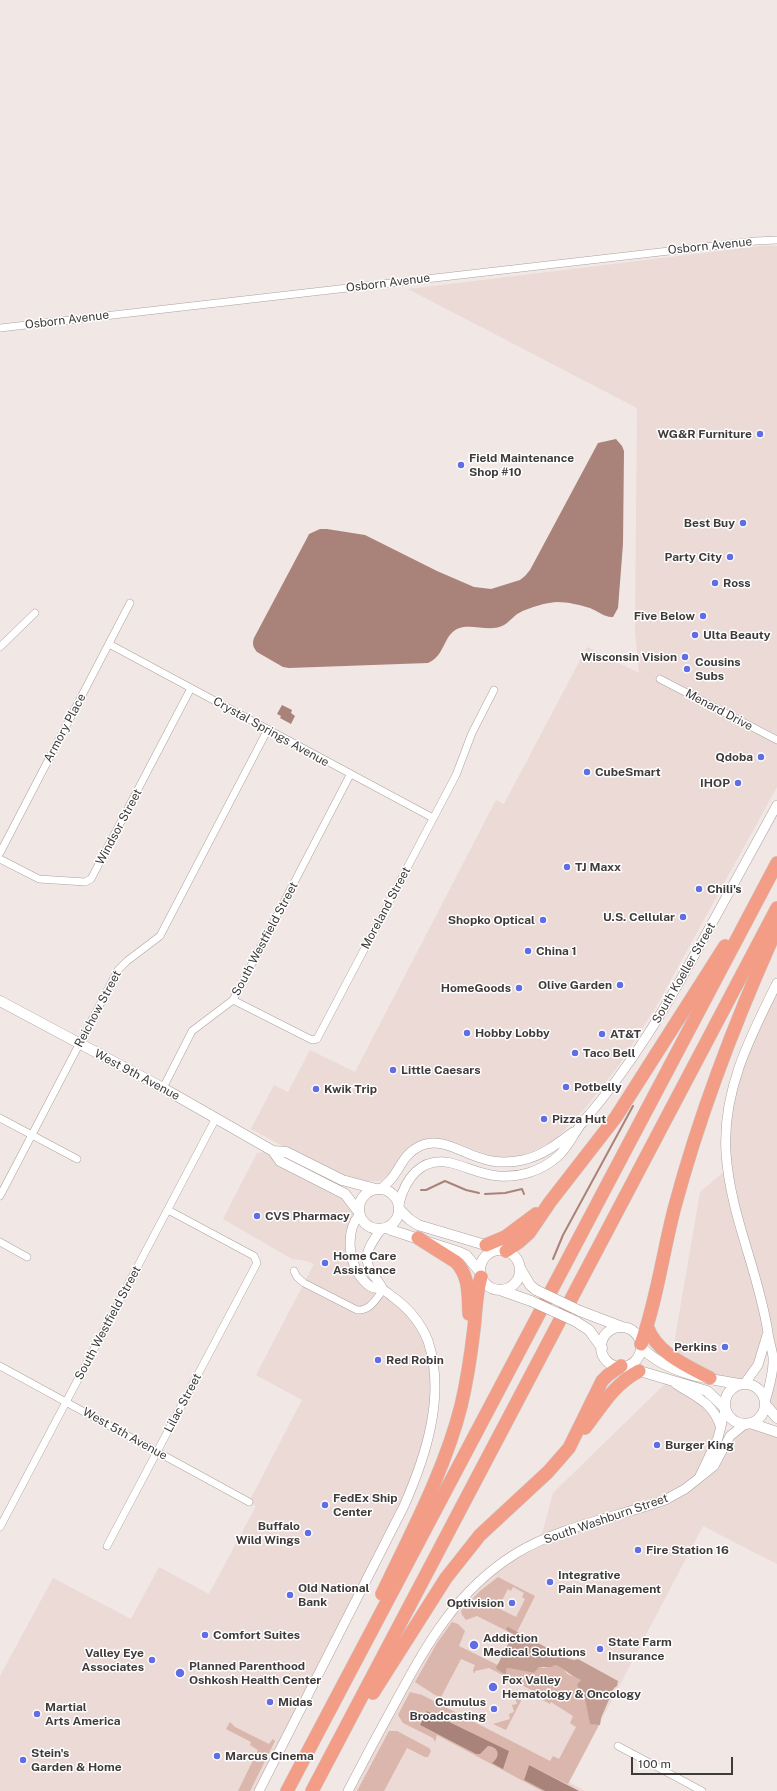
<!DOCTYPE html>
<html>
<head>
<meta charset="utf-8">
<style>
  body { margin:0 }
  #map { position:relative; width:777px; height:1791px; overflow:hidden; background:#f1e7e5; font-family:"Public Sans",sans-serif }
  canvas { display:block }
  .scale { position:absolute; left:631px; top:1757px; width:102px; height:18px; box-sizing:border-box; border:2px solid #3f3b3a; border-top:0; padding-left:5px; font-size:12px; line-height:14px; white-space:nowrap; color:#3f3b3a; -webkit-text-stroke:3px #fff; paint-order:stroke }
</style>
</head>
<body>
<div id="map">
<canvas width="777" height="1791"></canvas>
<div class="scale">100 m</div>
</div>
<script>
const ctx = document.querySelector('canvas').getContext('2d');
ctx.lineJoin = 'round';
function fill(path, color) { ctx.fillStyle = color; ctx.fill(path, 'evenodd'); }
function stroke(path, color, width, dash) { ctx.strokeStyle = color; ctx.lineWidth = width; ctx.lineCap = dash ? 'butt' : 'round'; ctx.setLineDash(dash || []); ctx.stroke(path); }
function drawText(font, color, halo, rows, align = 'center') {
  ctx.font = font + ' "Public Sans",sans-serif'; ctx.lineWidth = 3; ctx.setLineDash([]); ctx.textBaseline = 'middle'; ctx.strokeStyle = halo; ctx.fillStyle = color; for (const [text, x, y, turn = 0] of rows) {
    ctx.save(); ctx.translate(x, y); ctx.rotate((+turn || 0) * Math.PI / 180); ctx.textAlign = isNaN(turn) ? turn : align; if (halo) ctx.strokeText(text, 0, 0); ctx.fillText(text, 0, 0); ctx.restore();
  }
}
const built = new Path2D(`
  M761,246H777V787L657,1005L619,1065L586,1107L555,1140L528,1154L517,1157H495L448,1140L431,1139L411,1145L405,1150L389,1174L381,1181H362L345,1176L303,1157L251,1129L274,1085L288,1092L310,1050L355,1072L496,800L504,804L587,647L639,673L635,630L637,408L408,289Z
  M777,983V1418L765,1404L771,1378L768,1334L745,1383L722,1381L672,1356L700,1192L728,1168L732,1086Z
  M273,1151L336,1190L358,1211L351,1240L360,1278L383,1290L423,1331L435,1377L422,1461L259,1791H0V1676L53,1578L131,1619L159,1567L209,1594L256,1506L249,1502L302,1400L256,1375L314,1264L307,1261L292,1259L223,1219L257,1153Z
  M670,1379L706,1403L721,1428L700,1476L730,1436L745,1424L777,1432V1564L703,1526L569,1782L585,1791H348L411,1673L471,1589L540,1542L553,1493Z`);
const green = new Path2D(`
  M498,1577L535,1596L517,1632L506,1628L507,1631L477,1616L466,1620L462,1615L461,1611L480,1591ZM513,1587L524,1593L522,1597L525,1599L516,1617L498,1608L508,1589L511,1591Z
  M452,1622L458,1624L465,1631L459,1646L506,1669L508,1668L534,1673L539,1667L544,1668L555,1665L563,1668L567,1674L581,1680L577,1684L578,1689L583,1690L590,1723L599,1725L568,1784L581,1791L529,1765L524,1780L545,1791H542L437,1735L435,1742L433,1738L403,1723L398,1715L410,1692L422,1695L550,1761L553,1756L559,1759L576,1727L570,1723L573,1716L551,1702L550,1704L539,1698L537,1693L489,1668L475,1671V1673H474L473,1670L475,1665L461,1659L441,1697L435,1695L415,1682L437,1643ZM428,1711L509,1751L492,1763C498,1758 502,1746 490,1746C486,1746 480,1752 476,1754L420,1725Z
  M512,1690L523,1697L506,1730L493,1724L510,1719L509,1714L514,1712L512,1705L517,1704Z
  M230,1722L235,1727L269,1744L273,1739L275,1741L250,1791H238L258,1750L250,1745L251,1742L226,1729Z
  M389,1731H397L429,1748L431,1751L428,1757H425L407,1748L384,1791H357Z`);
const forest = new Path2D(`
  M508,1627L566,1658L574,1660L578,1659L618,1681L617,1686L614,1688L601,1718L600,1725L590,1724L583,1690L578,1689L577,1684L581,1680C570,1676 565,1668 555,1665L551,1667H539L534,1673L508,1668L506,1669V1674H504L496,1668L513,1634L507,1631L506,1628Z`);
const water = new Path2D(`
  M616,439L622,446L624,451L623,544L618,608L613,617C606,618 597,611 590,608C580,605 568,602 557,602C545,603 530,607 519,613C513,616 509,623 502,626C489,632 469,623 457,629C443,636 445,656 428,663L289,668L283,667L257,652C253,647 252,644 254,638L306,540L309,534L320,529H327L365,535L437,571L474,587L483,588L491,589L520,580L525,576L530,570L598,443Z
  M282,705L292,710L291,713L295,716L291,724L280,718L281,716L277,714Z
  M427,1711L509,1751L503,1769L492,1763C500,1757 500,1747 488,1746L480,1754H476L420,1725Z
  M529,1765L579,1791H545L524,1780Z`);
const stream = new Path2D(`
  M421,1190H426L445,1181L466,1190L479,1193
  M485,1194L505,1193L522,1189L524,1194
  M553,1259L563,1235L633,1106`);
const minor = new Path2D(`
  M0,328L756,241L777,240
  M109,644L433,818
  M0,647L35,613
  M660,679L777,740
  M0,853L130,603
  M0,859L39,879L85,882L91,879L191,688
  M233,1000L312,1040L317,1039L456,775L472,733L494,690
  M163,1088L192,1031L233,1000L350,775
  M0,1118L77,1159
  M0,1196L118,970L127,961L160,936L268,729
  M0,1242L27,1257
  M294,1271L297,1277L304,1283L357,1310C370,1311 376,1299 383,1290
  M0,1366L249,1502
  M0,1527L216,1118
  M107,1546L257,1263L254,1256L168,1210
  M618,1746L702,1791`);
const tertiary = new Path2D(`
  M381,1189C385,1185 389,1182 392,1178C402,1165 404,1154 420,1146C440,1136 462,1153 481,1158C494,1163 509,1163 523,1160C542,1156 557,1144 573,1132
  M399,1204C405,1179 421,1156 451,1163C467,1167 482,1175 498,1176C519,1178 541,1171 557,1157C568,1148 573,1134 582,1123C632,1066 669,1002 705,936C729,892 753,849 777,805
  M381,1229C372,1243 361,1254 371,1272C375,1278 380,1282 383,1290
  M745,1383L758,1365L767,1335
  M676,1384C697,1398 713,1402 721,1428
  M765,1402C769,1388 774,1371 773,1357C772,1349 769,1341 768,1333C759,1272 730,1215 726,1153C722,1091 750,1037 777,983
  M700,1476L718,1438L725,1410
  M259,1791L404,1506C426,1456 446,1395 428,1341C421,1323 408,1308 393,1297C390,1295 386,1291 383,1290C375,1287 374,1290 367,1284C349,1268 344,1234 359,1215
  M348,1791C363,1762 379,1732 395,1703C427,1644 456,1591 515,1554C558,1527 617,1517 665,1500L685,1489L714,1466L730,1436L745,1424`);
const secondary = new Path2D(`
  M0,1001L163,1088L273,1151L280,1161L345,1194L358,1211
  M273,1151L286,1152L342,1180L376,1189
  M359 1209a20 20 0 1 1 40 0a20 20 0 1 1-40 0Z
  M399,1209L409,1219L418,1225L492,1247
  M388,1228L391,1230L459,1252L466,1255L480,1272
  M480 1270a20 20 0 1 1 40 0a20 20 0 1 1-40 0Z
  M520,1268L530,1285L536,1290
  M500,1290L531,1301
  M580,1311L622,1327
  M575,1321L589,1330L602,1348
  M601 1347a20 20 0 1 1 40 0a20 20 0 1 1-40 0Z
  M641,1347C666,1373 706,1379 740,1384
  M633,1369L707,1391L724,1407
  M725 1404a20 20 0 1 1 40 0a20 20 0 1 1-40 0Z
  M765,1404L777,1418
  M750,1423L777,1432`);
const motorway = new Path2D(`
  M418,1238L456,1262C470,1277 468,1295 469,1314
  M486,1245L505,1237L536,1214
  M506,1251L519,1242L529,1233L550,1202L616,1117L725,946
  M647,1326C656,1353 687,1366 710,1378
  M641,1344C657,1300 663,1251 675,1206C701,1109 736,1019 777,928
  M585,1428C603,1405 612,1386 639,1371
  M382,1594C410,1535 445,1470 461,1406C467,1381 471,1354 474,1328C476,1311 476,1293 481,1277
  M373,1693L446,1578L480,1535L548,1472L569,1448L602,1381L608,1375L621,1366
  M287,1791L777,863
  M312,1791L777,908`);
const secondaryBridge = new Path2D(`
  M536,1290L580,1311
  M531,1301L575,1321`);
const markers = [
  [760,434,4,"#616de5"],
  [461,465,4,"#616de5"],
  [743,523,4,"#616de5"],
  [730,557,4,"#616de5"],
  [715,583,4,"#616de5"],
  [703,616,4,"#616de5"],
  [695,635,4,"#616de5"],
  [685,657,4,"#616de5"],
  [687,669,4,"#616de5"],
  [761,757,4,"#616de5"],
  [587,772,4,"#616de5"],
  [738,783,4,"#616de5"],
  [567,867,4,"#616de5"],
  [699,889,4,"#616de5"],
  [683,917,4,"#616de5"],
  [543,920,4,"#616de5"],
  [528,951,4,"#616de5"],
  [620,985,4,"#616de5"],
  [519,988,4,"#616de5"],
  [467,1033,4,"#616de5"],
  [602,1034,4,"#616de5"],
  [575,1053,4,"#616de5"],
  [393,1070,4,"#616de5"],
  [566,1087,4,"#616de5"],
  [316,1089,4,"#616de5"],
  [544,1119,4,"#616de5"],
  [257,1216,4,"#616de5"],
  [325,1263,4,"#616de5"],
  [725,1347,4,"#616de5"],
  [378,1360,4,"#616de5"],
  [657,1445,4,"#616de5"],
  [325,1505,4,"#616de5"],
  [308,1533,4,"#616de5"],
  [638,1550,4,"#616de5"],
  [550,1582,4,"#616de5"],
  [290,1595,4,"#616de5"],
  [512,1603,4,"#616de5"],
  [205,1635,4,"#616de5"],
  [474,1645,5,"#616de5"],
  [600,1649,4,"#616de5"],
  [152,1660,4,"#616de5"],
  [180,1673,5,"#616de5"],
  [493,1687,5,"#616de5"],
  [270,1702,4,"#616de5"],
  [494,1709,4,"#616de5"],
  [37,1714,4,"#616de5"],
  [217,1756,4,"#616de5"],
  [23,1760,4,"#616de5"]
];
const streetNames = [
  ["Osborn Avenue",710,246,-6],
  ["Osborn Avenue",388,283,-7],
  ["Osborn Avenue",67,320,-7],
  ["Menard Drive",719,710,28],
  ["Armory Place",65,728,-62],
  ["Crystal Springs Avenue",271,732,29],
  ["Windsor Street",119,827,-62],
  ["Moreland Street",386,908,-62],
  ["South Westfield Street",265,939,-62],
  ["South Koeller Street",684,973,-60],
  ["Reichow Street",98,1009,-62],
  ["West 9th Avenue",137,1075,28],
  ["South Westfield Street",108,1323,-62],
  ["Lilac Street",183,1403,-62],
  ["West 5th Avenue",125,1434,29],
  ["South Washburn Street",606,1519,-19]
];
const poiNames = [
  ["WG&R Furniture",752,434,"right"],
  ["Field Maintenance",469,458],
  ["Shop #10",469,472],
  ["Best Buy",735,523,"right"],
  ["Party City",722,557,"right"],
  ["Ross",723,583],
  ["Five Below",695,616,"right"],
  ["Ulta Beauty",703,635],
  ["Wisconsin Vision",677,657,"right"],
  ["Cousins",695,662],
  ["Subs",695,676],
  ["Qdoba",753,757,"right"],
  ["CubeSmart",595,772],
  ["IHOP",730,783,"right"],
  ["TJ Maxx",575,867],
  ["Chili's",707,889],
  ["U.S. Cellular",675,917,"right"],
  ["Shopko Optical",535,920,"right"],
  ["China 1",536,951],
  ["Olive Garden",612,985,"right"],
  ["HomeGoods",511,988,"right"],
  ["Hobby Lobby",475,1033],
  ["AT&T",610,1034],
  ["Taco Bell",583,1053],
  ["Little Caesars",401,1070],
  ["Potbelly",574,1087],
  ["Kwik Trip",324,1089],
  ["Pizza Hut",552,1119],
  ["CVS Pharmacy",265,1216],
  ["Home Care",333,1256],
  ["Assistance",333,1270],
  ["Perkins",717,1347,"right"],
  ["Red Robin",386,1360],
  ["Burger King",665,1445],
  ["FedEx Ship",333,1498],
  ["Center",333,1512],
  ["Buffalo",300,1526,"right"],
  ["Wild Wings",300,1540,"right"],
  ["Fire Station 16",646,1550],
  ["Integrative",558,1575],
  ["Pain Management",558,1589],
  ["Old National",298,1588],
  ["Bank",298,1602],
  ["Optivision",504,1603,"right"],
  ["Comfort Suites",213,1635],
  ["Addiction",483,1638],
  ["Medical Solutions",483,1652],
  ["State Farm",608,1642],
  ["Insurance",608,1656],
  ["Valley Eye",144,1653,"right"],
  ["Associates",144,1667,"right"],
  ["Planned Parenthood",189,1666],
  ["Oshkosh Health Center",189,1680],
  ["Fox Valley",502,1680],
  ["Hematology & Oncology",502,1694],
  ["Midas",278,1702],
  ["Cumulus",486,1702,"right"],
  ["Broadcasting",486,1716,"right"],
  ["Martial",45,1707],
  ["Arts America",45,1721],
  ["Stein's",31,1753],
  ["Garden & Home",31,1767],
  ["Marcus Cinema",225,1756]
];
fill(built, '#ebdad5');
fill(green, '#dab6ac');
fill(forest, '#c49d93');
fill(water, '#a98379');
stroke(stream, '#a98379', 2);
stroke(minor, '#aba29f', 8);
stroke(tertiary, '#aba29f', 10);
stroke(secondary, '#aba29f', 11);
stroke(motorway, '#c9c8c8', 14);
stroke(minor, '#fff', 7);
stroke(tertiary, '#fff', 9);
stroke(secondary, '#fff', 10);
stroke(motorway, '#f49d86', 13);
stroke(secondaryBridge, '#aba29f', 11, []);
stroke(secondaryBridge, '#fff', 10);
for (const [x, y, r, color] of markers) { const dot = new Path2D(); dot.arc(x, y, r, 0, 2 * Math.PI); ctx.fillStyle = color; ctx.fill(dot); stroke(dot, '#fff', 1.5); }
drawText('12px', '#3f3b3a', '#fff', streetNames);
drawText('bold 12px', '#3f3b3a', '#fff', poiNames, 'left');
</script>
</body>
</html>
